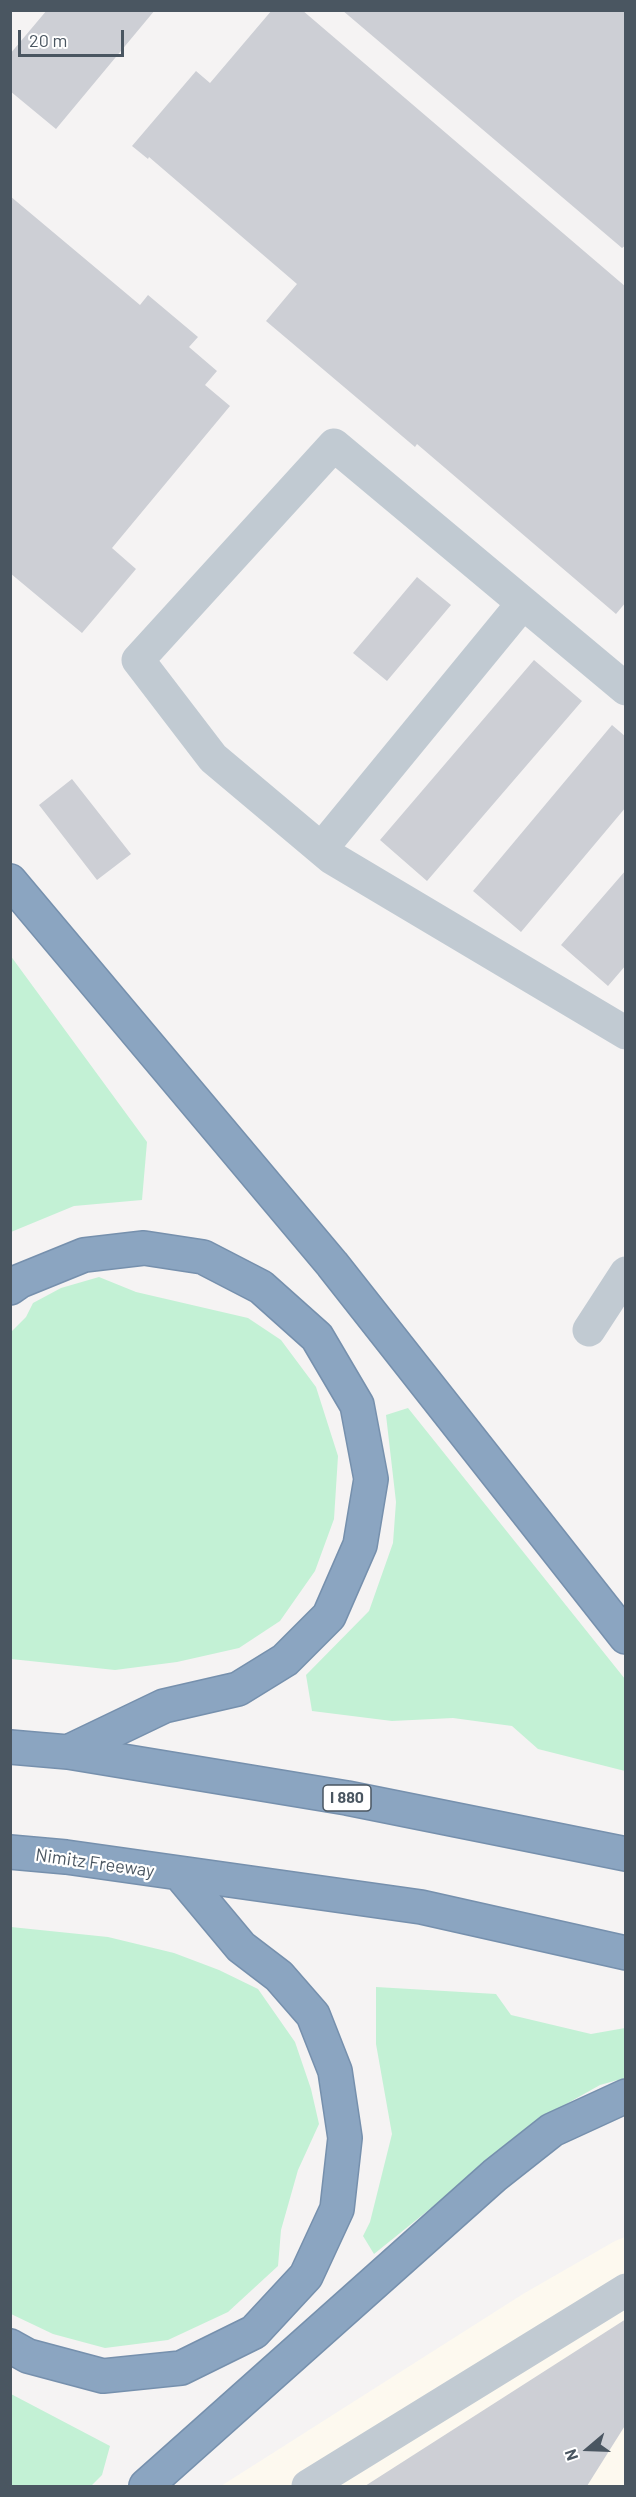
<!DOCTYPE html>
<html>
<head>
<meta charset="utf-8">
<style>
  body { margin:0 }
  #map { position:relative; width:636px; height:2497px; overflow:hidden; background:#f5f3f3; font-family:Barlow,sans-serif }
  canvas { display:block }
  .frame { position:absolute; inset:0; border:12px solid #4a5661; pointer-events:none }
  .north { position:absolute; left:558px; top:2419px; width:60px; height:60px; -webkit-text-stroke:4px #fff; paint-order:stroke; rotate:251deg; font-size:16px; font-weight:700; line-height:24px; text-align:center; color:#4a5661 }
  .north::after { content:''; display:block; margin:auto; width:21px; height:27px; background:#4a5661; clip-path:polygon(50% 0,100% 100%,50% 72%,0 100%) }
  .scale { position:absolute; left:18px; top:30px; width:106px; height:27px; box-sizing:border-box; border:3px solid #4a5661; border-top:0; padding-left:8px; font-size:18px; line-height:21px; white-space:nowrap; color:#4a5661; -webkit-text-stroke:4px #fff; paint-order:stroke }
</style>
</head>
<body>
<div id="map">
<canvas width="636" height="2497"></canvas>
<div class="frame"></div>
<div class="north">N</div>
<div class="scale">20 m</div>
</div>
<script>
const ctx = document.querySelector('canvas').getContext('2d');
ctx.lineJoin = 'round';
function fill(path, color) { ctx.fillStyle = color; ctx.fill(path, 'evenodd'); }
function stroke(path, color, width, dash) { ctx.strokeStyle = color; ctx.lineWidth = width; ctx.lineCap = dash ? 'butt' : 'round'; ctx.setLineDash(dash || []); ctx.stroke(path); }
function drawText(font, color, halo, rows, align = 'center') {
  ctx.font = font + ' Barlow,sans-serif'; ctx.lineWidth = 4.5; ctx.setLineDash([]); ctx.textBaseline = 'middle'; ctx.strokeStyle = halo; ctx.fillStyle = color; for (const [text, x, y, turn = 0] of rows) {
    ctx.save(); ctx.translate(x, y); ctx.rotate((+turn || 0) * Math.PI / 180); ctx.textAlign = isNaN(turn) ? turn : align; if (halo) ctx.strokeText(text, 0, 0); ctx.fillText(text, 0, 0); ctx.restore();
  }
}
const commercial = new Path2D(`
  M625,2237V2486H221L523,2294L615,2241Z`);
const green = new Path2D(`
  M10,955L147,1142L142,1200L74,1206L11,1232Z
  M99,1277L136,1292L248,1318L281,1340L316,1387L338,1456L334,1519L315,1571L280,1621L239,1648L177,1662L115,1670L11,1659V1332L26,1317L33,1303L61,1288Z
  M408,1408L625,1679V1771L538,1749L512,1726L453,1718L392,1721L312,1711L306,1675L369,1611L393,1543L396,1502L386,1415Z
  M11,1927L108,1937L174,1953L219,1970L258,1989L295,2042L311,2089L319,2124L298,2170L281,2230L278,2266L228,2312L168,2340L105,2348L53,2334L11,2314Z
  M376,1987L496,1994L511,2015L591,2034L625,2028V2078L600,2085L534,2122L487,2163L374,2254L363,2236L370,2222L392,2134L376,2044Z
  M11,2394L110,2446L102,2475L91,2486H11Z`);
const building = new Path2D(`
  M47,10H155L56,129L10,91V54Z
  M272,10H302L626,287V602L616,614L417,444L415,447L266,321L297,284L149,157L148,159L132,146L196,71L210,83Z
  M342,10H626V245L622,248Z
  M10,196L140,305L148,295L198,337L189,347L217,371L205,385L230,406L112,548L136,569L82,633L10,573Z
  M417,577L451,605L387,681L353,653Z
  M534,660L582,701L427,881L380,840Z
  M612,725L626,737V807L521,932L473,891Z
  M72,779L131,854L97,880L39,805Z
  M626,870V965L608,986L561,945Z
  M626,2319V2424L587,2486H365Z`);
const minor = new Path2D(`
  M626,689L334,445L138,660L213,758L332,858L626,1033
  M322,848L523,603
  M589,1330L626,1273
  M308,2486L626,2290`);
const highway = new Path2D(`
  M10,881L332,1264L626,1637
  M10,1288L20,1281L84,1255L144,1248L203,1257L261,1287L317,1337L357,1405L371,1479L360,1545L329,1616L285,1660L238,1689L164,1706L68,1752
  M10,1747L68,1752L347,1798L626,1854
  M10,1852L66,1857L421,1907L626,1953
  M10,2346L28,2356L103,2376L181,2368L254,2332L306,2276L337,2209L345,2138L335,2071L313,2015L279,1976L241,1947L180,1874
  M146,2486L495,2175L552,2130L626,2096`);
const shields = [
  [347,1798,48]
];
const shieldNames = [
  ["I 880",347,1798]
];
const streetNames = [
  ["Nimitz Freeway",95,1863,8]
];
fill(commercial, '#fdf9ef');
fill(green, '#c3f1d5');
fill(building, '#cdcfd5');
stroke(highway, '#7690ad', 36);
stroke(minor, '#c1cad2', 33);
stroke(highway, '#8ba5c1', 33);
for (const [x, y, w] of shields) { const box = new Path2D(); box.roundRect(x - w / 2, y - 13, w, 26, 4.5); ctx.fillStyle = '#fff'; ctx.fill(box); stroke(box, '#4a5661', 1.5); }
drawText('bold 16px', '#4a5661', null, shieldNames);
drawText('18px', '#4a5661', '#fff', streetNames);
</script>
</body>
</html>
